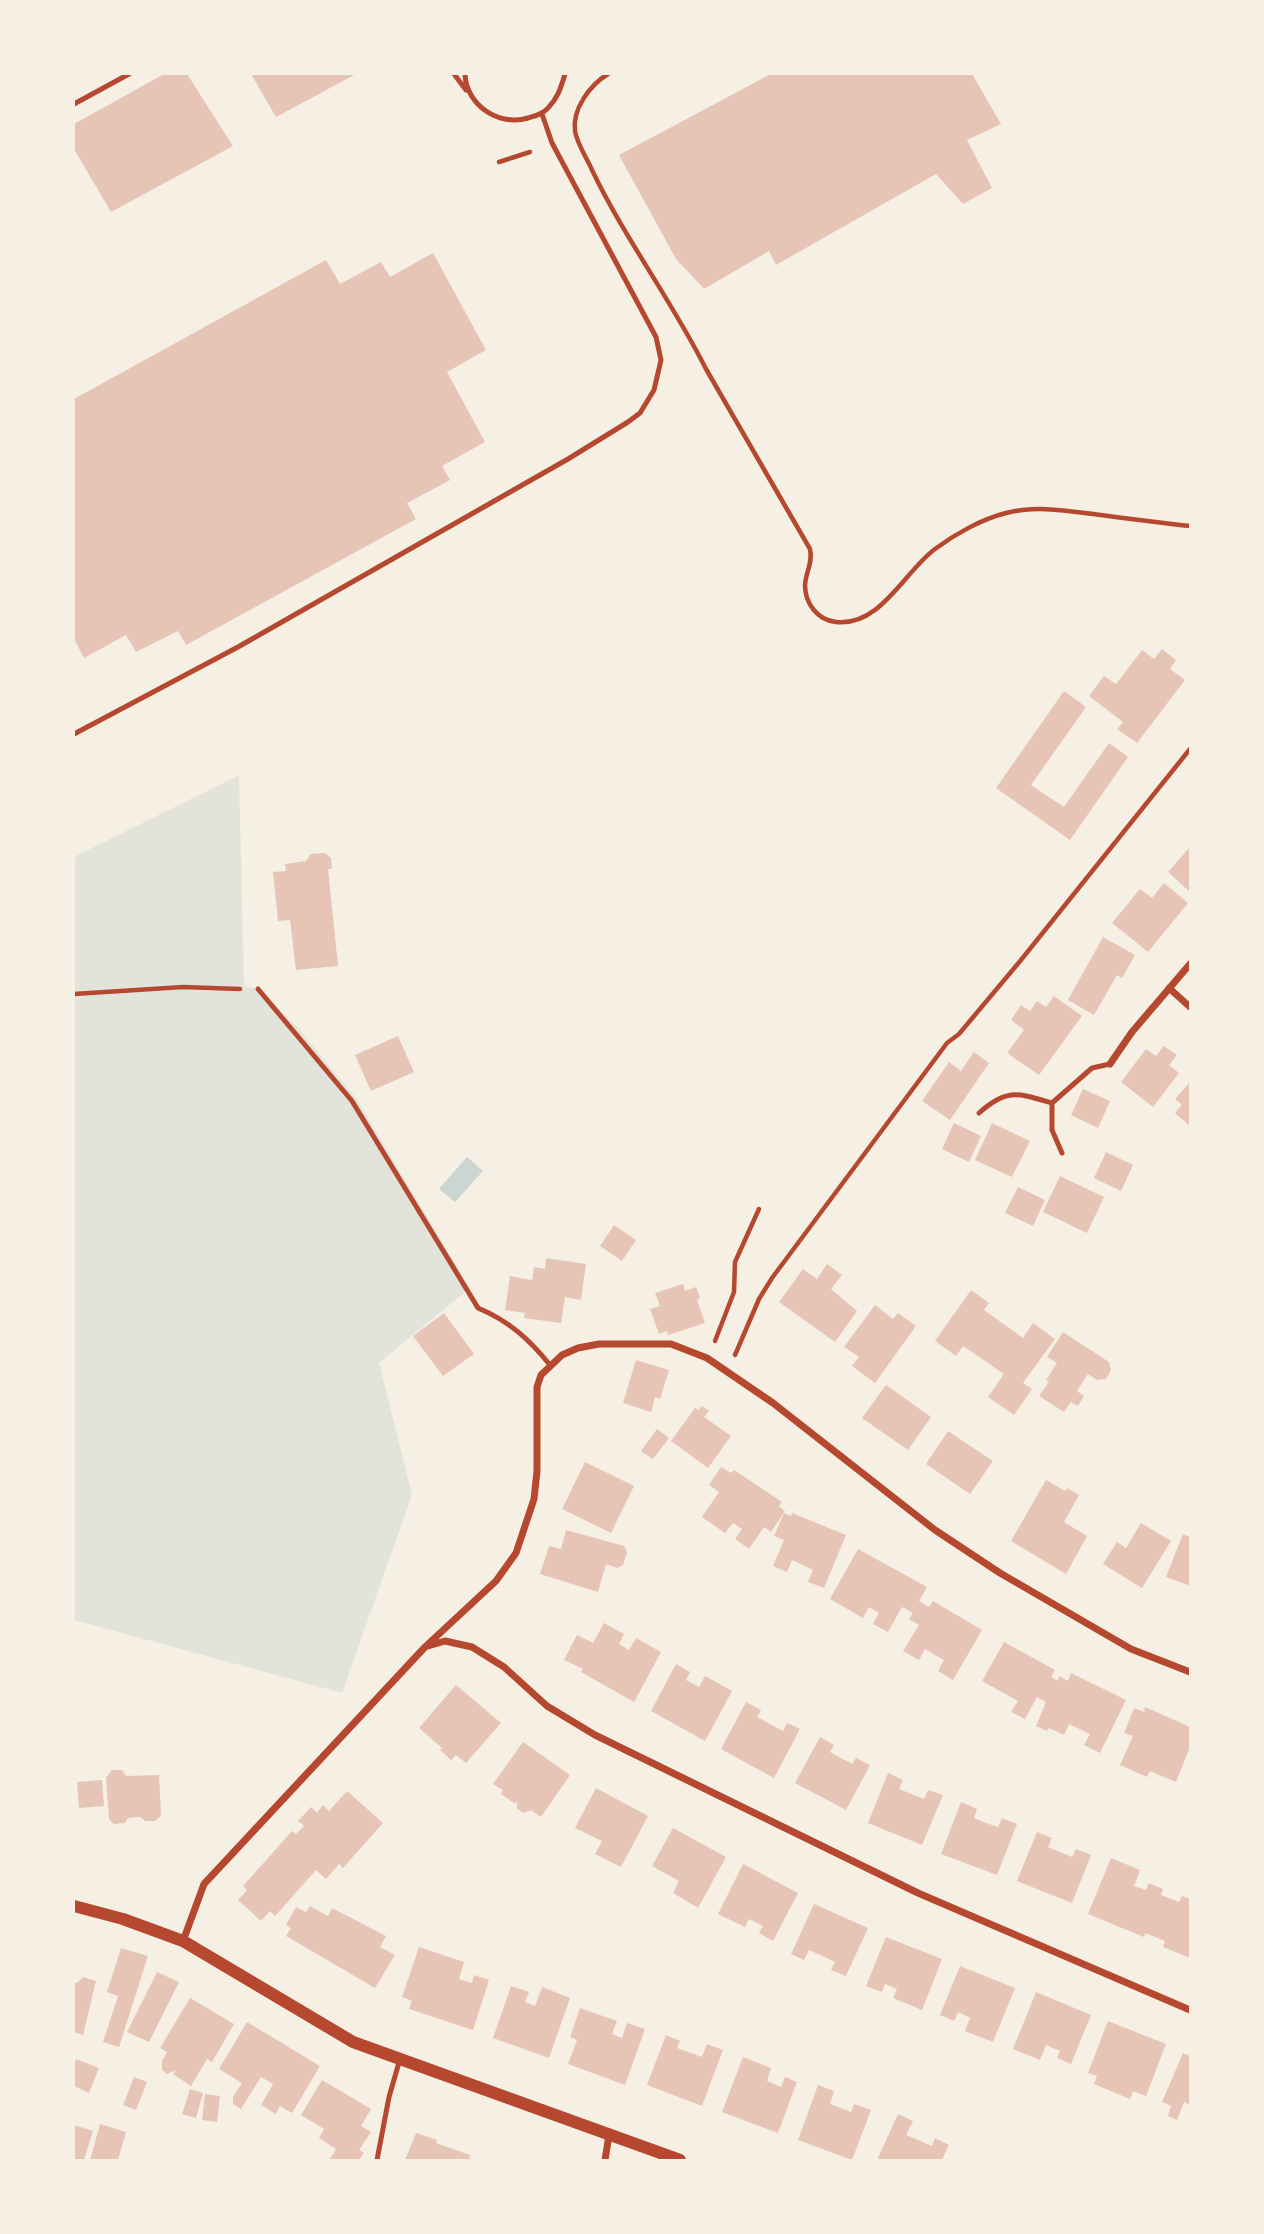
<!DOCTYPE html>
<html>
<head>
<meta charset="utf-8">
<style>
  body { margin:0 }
  #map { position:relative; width:1264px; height:2234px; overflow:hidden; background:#f6efe4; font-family:Helvetica,sans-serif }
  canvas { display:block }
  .frame { position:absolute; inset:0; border:75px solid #f6efe4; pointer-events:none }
</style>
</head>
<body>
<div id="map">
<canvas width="1264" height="2234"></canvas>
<div class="frame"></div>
</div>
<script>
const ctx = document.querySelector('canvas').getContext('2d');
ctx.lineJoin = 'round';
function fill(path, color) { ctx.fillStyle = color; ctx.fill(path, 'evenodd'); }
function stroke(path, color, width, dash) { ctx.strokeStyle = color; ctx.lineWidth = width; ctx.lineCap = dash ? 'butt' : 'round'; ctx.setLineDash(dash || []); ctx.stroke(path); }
const green = new Path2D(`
  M239,775L244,986L258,989L297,1027L356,1098L470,1288L379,1363L412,1495L342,1693L74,1620V857Z`);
const water = new Path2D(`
  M467,1157L483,1171L455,1202L439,1189Z`);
const building = new Path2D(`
  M164,74H187L233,146L111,212L74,149V124Z
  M251,74H356L276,117Z
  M771,74H972L1001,124L967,140L992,188L963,204L936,174L776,265L769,251L704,289L676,259L619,155Z
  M433,253L486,350L447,372L485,442L442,466L450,480L407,503L416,519L186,645L178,631L136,652L126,635L84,658L74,639V399L326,260L340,284L381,262L390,277Z
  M1162,649L1176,660L1170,669L1185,680L1137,743L1117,729L1123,722L1089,696L1104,676L1116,684L1142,650L1154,659Z
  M1064,691L1086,707L1031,785L1064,807L1109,743L1128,757L1070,840L996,788Z
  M1190,847V892L1168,872Z
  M325,853L331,858L332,869H328L338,966L296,970L290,920L278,921L273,872L286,871L285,864L306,861L311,854Z
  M1164,883L1188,903L1148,952L1112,923L1140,889L1152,898Z
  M1103,937L1135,955L1122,978L1117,975L1094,1015L1068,1000Z
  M1054,996L1082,1016L1039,1075L1007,1053L1024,1030L1011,1020L1021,1005L1030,1011L1037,1001L1046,1007Z
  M398,1036L414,1072L371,1091L355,1055Z
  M1164,1046L1177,1055L1169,1065L1179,1073L1153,1107L1121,1082L1146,1049L1156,1056Z
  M974,1052L989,1063L950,1120L922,1101L949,1062L961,1071Z
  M1190,1082V1126L1175,1113L1182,1105L1175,1099Z
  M1083,1089L1110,1101L1098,1128L1071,1115Z
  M954,1123L981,1136L969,1162L942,1149Z
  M992,1123L1030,1141L1012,1177L975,1160Z
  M1106,1152L1133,1165L1121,1191L1094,1178Z
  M1060,1176L1104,1197L1087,1233L1043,1212Z
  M1018,1187L1045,1200L1033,1226L1005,1213Z
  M614,1225L636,1240L622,1261L600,1246Z
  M546,1258L586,1264L581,1300L565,1297L561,1323L524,1318L525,1313L505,1310L510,1276L532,1280L534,1267L545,1269Z
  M827,1264L842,1275L831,1289L857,1311L835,1342L779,1302L803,1269L817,1279Z
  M683,1284L685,1291L696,1287L700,1298L697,1300L705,1323L668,1335L667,1331L659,1334L650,1309L660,1306L655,1293Z
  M971,1290L989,1303L984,1310L1023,1338L1033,1323L1055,1339L1023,1383L1032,1389L1014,1415L988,1397L1004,1374L963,1346L956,1356L935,1341Z
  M875,1305L893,1319L898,1313L916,1326L875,1383L852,1366L859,1357L844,1347Z
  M444,1313L474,1354L443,1376L413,1336Z
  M1063,1332L1109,1362L1111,1370L1106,1379L1097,1380L1088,1374L1077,1391L1084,1396L1078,1406L1071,1402L1064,1412L1039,1396L1049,1382L1046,1380L1057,1363L1047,1357Z
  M636,1360L669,1370L660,1399L655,1397L651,1412L623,1403Z
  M886,1385L931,1417L908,1450L862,1418Z
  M702,1406L709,1411L704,1417L731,1436L708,1468L671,1441L695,1408L699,1410Z
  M657,1429L669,1438L653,1459L641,1451Z
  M948,1431L993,1461L970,1494L926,1464Z
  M585,1462L634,1486L611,1533L562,1509Z
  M721,1467L731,1473L734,1470L782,1502L779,1506L785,1511L771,1532L764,1527L749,1549L735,1539L742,1529L733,1523L725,1533L702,1517L719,1492L709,1485Z
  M1046,1480L1065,1491L1067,1488L1079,1495L1064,1522L1087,1536L1066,1574L1011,1541Z
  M784,1513L791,1516L792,1513L846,1535L824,1588L808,1582L813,1570L792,1560L787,1572L773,1566L784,1540L774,1536Z
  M1141,1523L1171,1541L1142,1588L1103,1564L1117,1542L1126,1548Z
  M566,1530L624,1546L627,1552L623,1565L617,1568L606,1564L598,1592L540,1574L549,1546L561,1549Z
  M1183,1534L1190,1537V1586L1166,1577Z
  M858,1549L927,1587L919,1601L929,1607L933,1601L982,1630L953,1680L938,1671L944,1660L935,1655L925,1649L919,1660L903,1651L919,1625L909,1619L913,1613L902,1607L888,1632L873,1624L879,1613L869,1607L863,1618L830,1599Z
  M604,1623L624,1634L619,1644L629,1650L636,1638L661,1652L634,1702L581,1672L583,1669L564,1660L577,1635L593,1643Z
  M1004,1642L1055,1670L1051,1677L1058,1681L1059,1676L1068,1681L1071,1673L1126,1700L1100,1753L1084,1745L1090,1734L1069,1724L1064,1735L1049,1728L1047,1731L1036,1726L1046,1702L1037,1697L1025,1719L1011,1712L1018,1701L982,1681Z
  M676,1664L690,1672L686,1680L699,1687L705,1676L732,1691L705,1741L651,1711Z
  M456,1685L501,1723L466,1763L456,1755L451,1760L440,1750L442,1748L419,1728Z
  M746,1702L761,1710L757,1717L783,1731L787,1723L800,1729L774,1778L721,1749Z
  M1145,1707L1190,1727V1747L1176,1782L1150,1771L1147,1777L1120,1765L1133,1736L1124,1733L1134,1708L1144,1712Z
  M820,1737L834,1745L830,1752L852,1764L856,1758L870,1765L846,1810L795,1783Z
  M523,1742L570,1775L541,1817L531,1810L524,1813L517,1809V1801L515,1804L501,1794L503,1790L493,1784Z
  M112,1770H122L126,1776L159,1775L161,1816L155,1821H145L140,1817L128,1818L125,1823L114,1824L109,1819L106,1778Z
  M888,1773L903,1780L899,1789L924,1799L928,1790L943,1795L922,1845L868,1823Z
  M102,1780L104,1806L79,1808L77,1782Z
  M596,1788L648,1816L621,1867L595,1854L602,1841L575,1828Z
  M347,1791L383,1823L343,1868L339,1864L326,1879L316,1870L275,1916L270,1911L261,1921L238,1900L247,1890L243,1886L292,1831L296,1834L304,1826L298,1821L311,1807L317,1813L323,1805L329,1811Z
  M961,1802L977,1809L974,1818L986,1823L998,1827L1002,1818L1017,1824L997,1875L941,1854Z
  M673,1828L726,1857L698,1908L673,1893L679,1881L652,1866Z
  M1037,1832L1052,1838L1048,1847L1072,1857L1076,1849L1091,1855L1072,1903L1017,1881Z
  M1111,1858L1140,1870L1134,1886L1146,1890L1149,1883L1163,1889L1161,1895L1179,1902L1182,1896L1190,1899V1958L1163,1947L1165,1941L1145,1933L1144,1937L1088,1914Z
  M743,1864L798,1893L773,1941L759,1933L763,1926L749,1919L745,1927L718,1914Z
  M814,1904L868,1928L846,1976L831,1970L835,1962L809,1950L804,1960L791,1954Z
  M310,1906L328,1916L332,1908L386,1936L380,1947L395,1955L375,1988L286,1936L291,1928L286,1925L296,1907L306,1912Z
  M886,1937L942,1959L922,2010L893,1998L897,1989L885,1984L882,1992L866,1986Z
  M419,1947L464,1962L459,1979L472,1983L474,1975L489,1980L473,2030L409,2009L412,2001L402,1997Z
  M121,1948L148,1956L119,2047L103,2042L118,1996L107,1992Z
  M960,1966L1015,1988L993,2042L965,2031L970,2018L958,2012L954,2021L940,2015Z
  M157,1972L179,1982L149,2042L127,2032Z
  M83,1977L96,1981L83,2035L74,2032V1982L77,1983Z
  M511,1986L529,1992L525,2002L535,2006L542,1987L570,1998L549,2058L493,2038Z
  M1036,1992L1091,2015L1071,2064L1057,2058L1060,2051L1046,2045L1040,2060L1013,2049Z
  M190,1998L234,2024L212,2062L207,2059L191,2086L173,2074L176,2070L167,2074L162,2070V2061L167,2052L160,2048Z
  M580,2008L617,2021L612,2034L622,2038L627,2023L645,2029L625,2085L568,2064L577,2040L570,2037Z
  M1108,2021L1166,2044L1146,2096L1133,2091L1130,2099L1094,2084L1097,2076L1088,2073Z
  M247,2022L320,2066L292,2113L280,2106L276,2114L261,2105L273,2084L261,2077L241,2109L233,2104V2097L242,2083L219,2069Z
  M666,2035L680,2041L677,2048L702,2057L707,2044L723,2050L702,2106L647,2085Z
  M1183,2053L1190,2056V2105L1184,2102L1177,2120L1168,2116L1171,2106L1162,2102Z
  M743,2057L771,2068L767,2081L781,2087L785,2077L797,2082L778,2133L722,2112Z
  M76,2059L99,2068L89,2093L74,2086V2065Z
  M134,2077L147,2082L136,2110L123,2105Z
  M322,2080L371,2109L361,2126L371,2132L359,2150L364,2153L359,2160H329L336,2149L319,2138L324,2129L301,2115Z
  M818,2085L834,2091L830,2104L851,2112L854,2104L871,2110L852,2160L798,2140Z
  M190,2089L203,2093L196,2118L182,2114Z
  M205,2094L220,2096L217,2122L202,2120Z
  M898,2114L913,2121L906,2135L932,2146L935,2138L949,2145L942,2160H877Z
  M100,2124L126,2132L118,2160H90Z
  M74,2125L93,2131L84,2160H74Z
  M416,2133L437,2140L436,2143L470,2155L469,2158L475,2160H405Z`);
const path = new Path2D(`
  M608,74C590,85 572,109 575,131C577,144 587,158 592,170C625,239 672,301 706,369L810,549C813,563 806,571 805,585C805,603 817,620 836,622C880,627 904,572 935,549C955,534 982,519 1006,513C1038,505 1068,511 1101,515C1131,519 1161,523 1190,526
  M499,162L530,152
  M74,994L183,987L240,989
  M715,1341L734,1292L735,1262L759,1209
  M735,1355L759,1299L772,1278L947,1043L959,1034L1021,960L1190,749`);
const service = new Path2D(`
  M454,74L466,90
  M465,74C466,105 499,127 528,118C535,116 543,114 548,108C558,98 561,87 565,74
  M74,104L129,74
  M74,734L238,647L568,459L628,422L640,413L654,390L661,360L656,337L552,143L542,114
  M258,989L352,1101L478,1308C509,1321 529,1339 550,1365
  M979,1113C1007,1088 1018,1093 1052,1103
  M1062,1153L1052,1130V1103L1092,1068L1110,1064
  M377,2160L389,2097L400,2059`);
const minor = new Path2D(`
  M1169,988L1190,1007
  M1110,1064L1132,1032L1190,964
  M428,1646L445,1641L472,1647L504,1667L547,1706L595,1735L918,1893L1190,2010
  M183,1941L204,1884L425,1647L496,1581L516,1553L534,1499L537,1471V1387L541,1375L562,1355L578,1348L599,1344H671L707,1358L773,1403L935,1530L1000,1573L1131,1649L1190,1672
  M605,2160L609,2135`);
const tertiary = new Path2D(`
  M74,1906L123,1919L183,1941L353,2042L680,2160`);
fill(green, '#e2e4dc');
fill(water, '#c9d6d2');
fill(building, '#e6c5b7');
stroke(path, '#b5482f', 4.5);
stroke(service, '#b5482f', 5);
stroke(minor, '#b5482f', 7);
stroke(tertiary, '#b5482f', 12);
</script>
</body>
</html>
